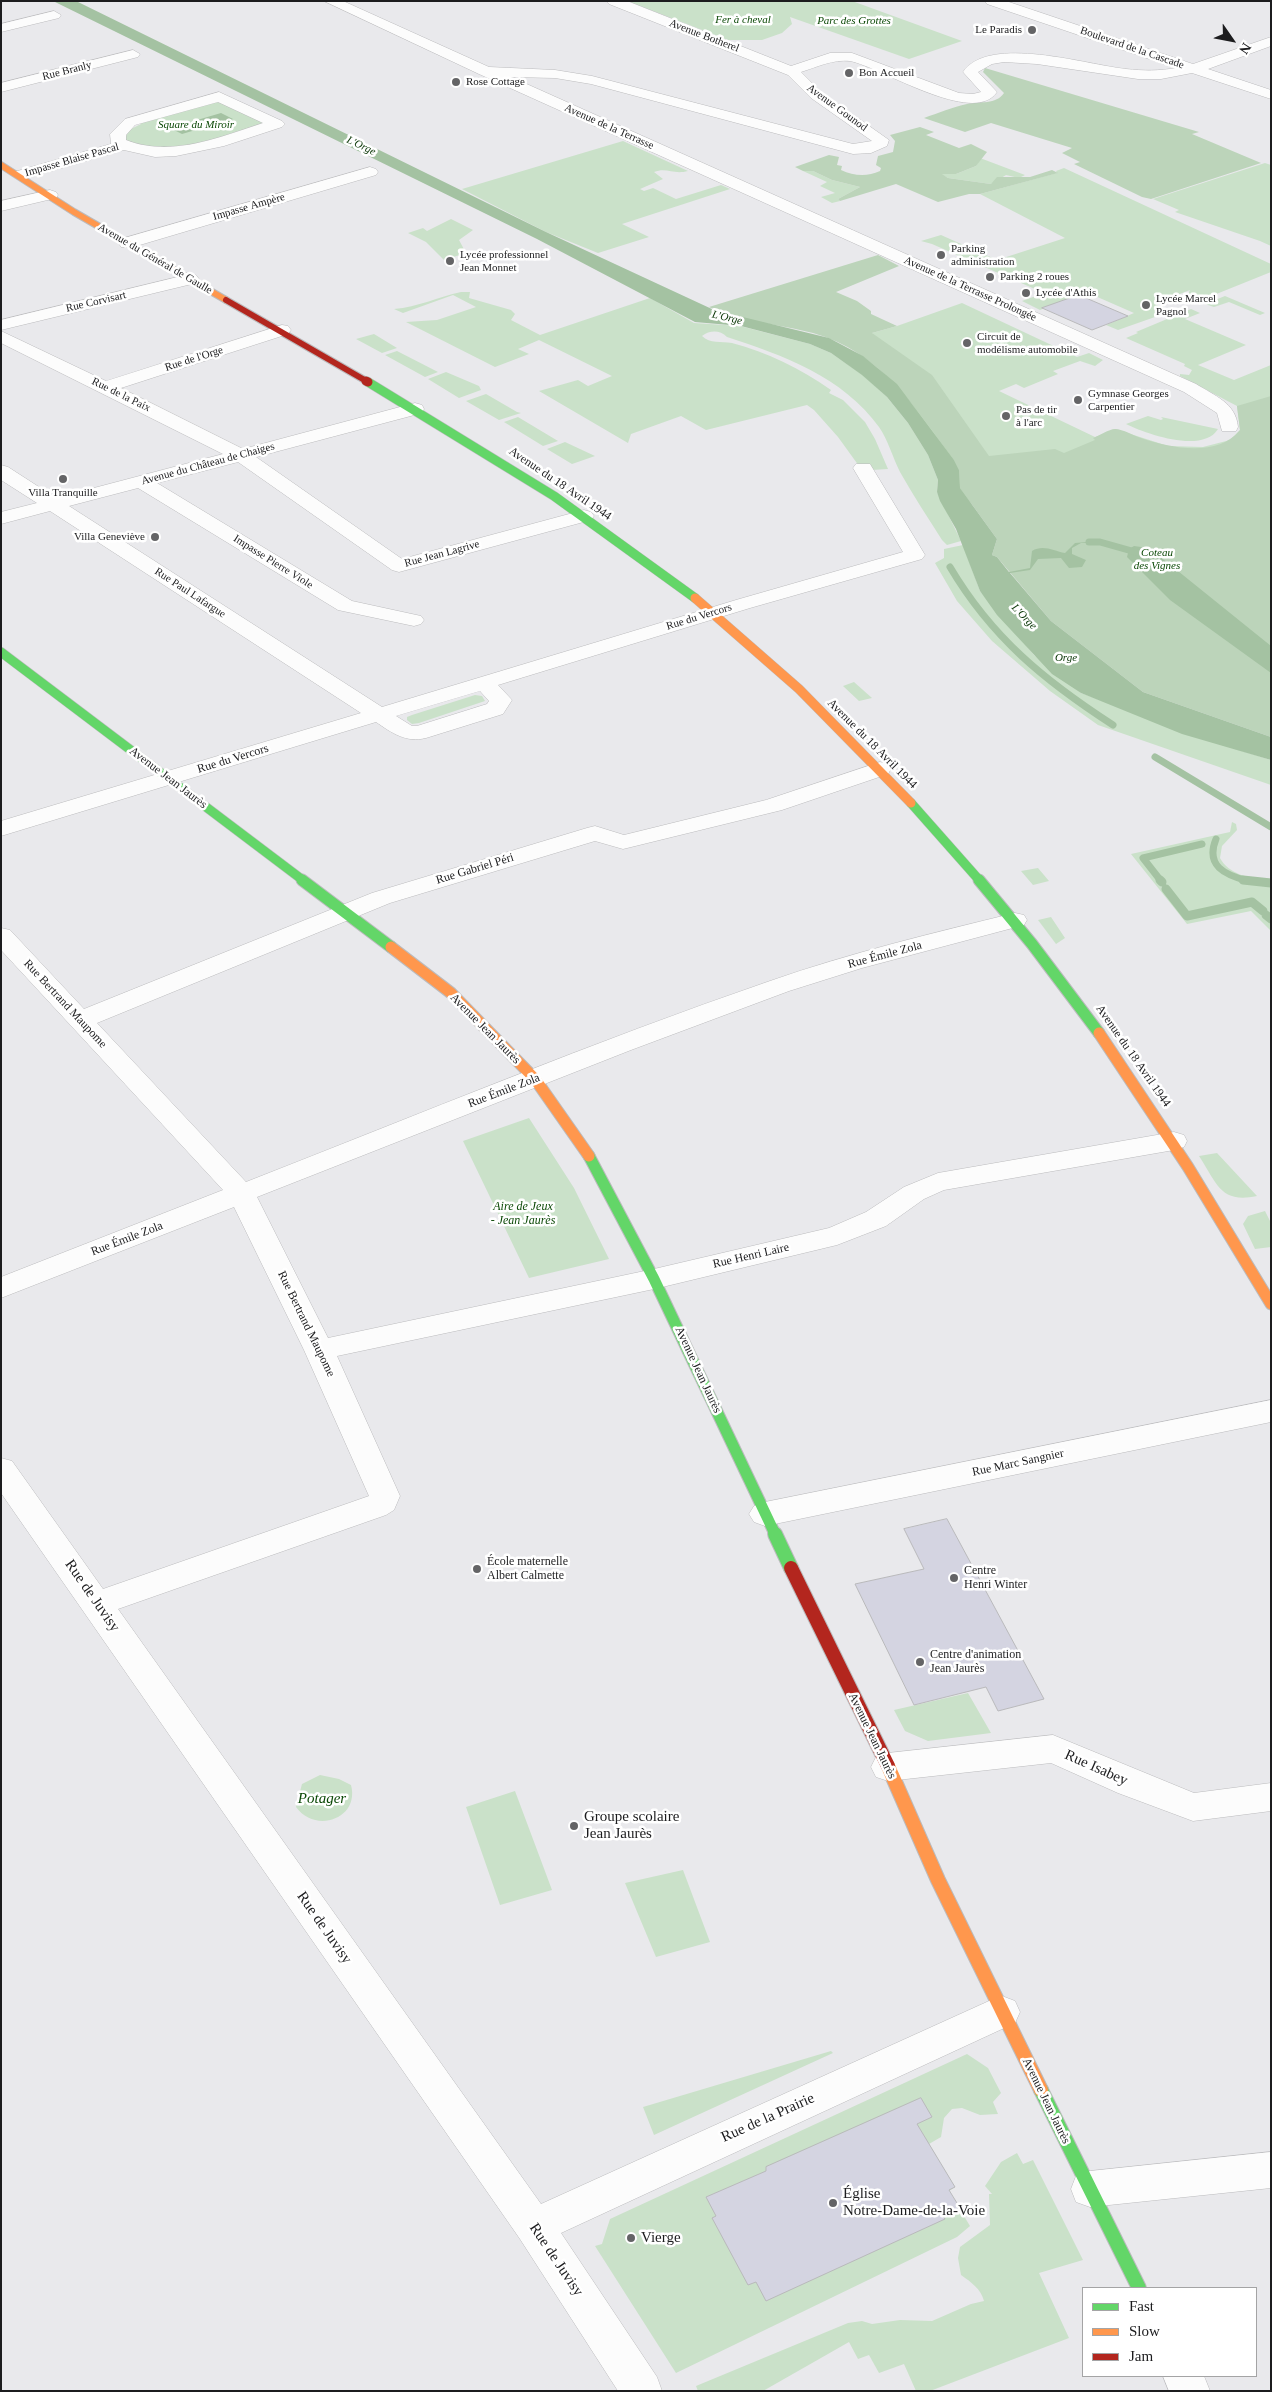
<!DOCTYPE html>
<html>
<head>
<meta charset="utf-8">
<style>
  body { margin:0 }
  #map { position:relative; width:1272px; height:2392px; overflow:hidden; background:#e9e9ec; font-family:"Times New Roman",serif }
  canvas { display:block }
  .frame { position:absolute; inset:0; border:2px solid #1c1c1e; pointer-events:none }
  .legend { position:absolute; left:1082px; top:2287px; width:175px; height:90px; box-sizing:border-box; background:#fff; border:1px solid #a4a4a5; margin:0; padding:6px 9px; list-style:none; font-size:15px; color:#1c1c1e }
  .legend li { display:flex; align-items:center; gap:10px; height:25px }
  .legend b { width:25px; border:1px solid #a4a4a5 }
  .north { position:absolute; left:1207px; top:15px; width:50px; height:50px; -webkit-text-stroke:4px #fff; paint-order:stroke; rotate:123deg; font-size:14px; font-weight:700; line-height:20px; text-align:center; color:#1c1c1e }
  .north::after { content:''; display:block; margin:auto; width:18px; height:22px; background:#1c1c1e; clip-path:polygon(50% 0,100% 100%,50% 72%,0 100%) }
</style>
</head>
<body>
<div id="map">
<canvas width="1272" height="2392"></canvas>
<div class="frame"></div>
<ul class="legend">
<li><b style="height:6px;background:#63d668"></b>Fast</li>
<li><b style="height:6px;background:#ff974d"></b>Slow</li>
<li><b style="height:6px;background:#b3261e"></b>Jam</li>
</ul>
<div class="north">N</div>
</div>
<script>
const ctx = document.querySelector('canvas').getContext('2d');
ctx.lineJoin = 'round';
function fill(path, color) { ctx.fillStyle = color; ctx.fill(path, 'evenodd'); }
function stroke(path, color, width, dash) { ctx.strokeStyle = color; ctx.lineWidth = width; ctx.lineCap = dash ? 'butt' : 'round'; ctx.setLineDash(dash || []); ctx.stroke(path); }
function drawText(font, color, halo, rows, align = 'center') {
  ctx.font = font + ' "Times New Roman",serif'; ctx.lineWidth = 5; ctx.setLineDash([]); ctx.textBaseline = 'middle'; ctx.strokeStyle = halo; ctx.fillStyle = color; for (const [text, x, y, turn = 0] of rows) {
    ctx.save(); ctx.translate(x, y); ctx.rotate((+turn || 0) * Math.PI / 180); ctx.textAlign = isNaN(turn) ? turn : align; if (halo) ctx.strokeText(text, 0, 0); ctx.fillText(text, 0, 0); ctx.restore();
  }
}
const green = new Path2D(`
  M627,1H852L962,41L909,59L790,17L792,24L782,33L762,40H728Z
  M219,101L262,120L264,124L190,147L153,149L127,141L125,139L129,130L141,124L138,122Z
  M623,141L688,171C673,175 667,167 654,172L663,179L640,189L644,191L653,188L676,199L721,185L730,189L622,224L649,237L598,253L546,232L462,189Z
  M980,158L1025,175L1019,178L1006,175L991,184L948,178L941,174H956L976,166Z
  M1265,163L1271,165V246L1260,241L1175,212L1179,210L1153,199Z
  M1064,168L1271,264V272L1199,301L1187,296L1190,290L1154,304L1172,311L1118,330L1106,325L1134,313L1086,292L1040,310L1022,301L1044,293L932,244L921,241L941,235L997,260L1065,238L980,194L1057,173L1056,171Z
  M803,171H813L832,180L860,187L838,199L840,201L832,203L821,197L835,193L820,186L827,182Z
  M451,219L473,230L459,240L466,253L444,260L426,242L408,233L423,228L427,231Z
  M461,292H470L469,298L511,310L515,314L511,320L540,335L650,298L694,323L740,326L810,344L831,353L863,375L887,397L908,423L928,455L938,480L937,492L961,541L947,545L942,540C928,518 913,495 900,472C893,458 888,440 879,427C843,377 783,355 727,337C720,330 710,330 702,336C710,344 721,341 732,343C767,352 801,369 831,390L829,393L843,400L865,422L875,439L888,469L872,470L859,466L838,437L814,410L807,405L706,430L681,416L631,434L628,443L539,391L578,380L588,386L612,376L539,340L518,349L529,354L495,367L406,322L437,320L476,307L453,295L403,313L394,309C418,307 438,297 461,292Z
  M1225,296L1265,313L1260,315L1229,302L1214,307L1205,304Z
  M962,303L1077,357L1089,353L1103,360L1095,366L1080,361L1053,371L1058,374L1024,388L1016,384L999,391L1095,437L1115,429L1168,446L1203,447L1230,440L1240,430L1237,406L1180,376V374L1189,375L1192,370L1184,366L1185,364L1126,338L1138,333L1136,332L1191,309L1200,313L1185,319L1246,345L1198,365L1234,380L1271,365V737L966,499L872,333L897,326Z
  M374,334L397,348L382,353L356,339Z
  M397,351L438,372L425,377L385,355Z
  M446,372L479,386L481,390L459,398L428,379Z
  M486,394L517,412L521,413L499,420L466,401Z
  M1148,416L1161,420L1163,419L1161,417L1218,429C1203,454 1146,434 1126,424Z
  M518,417L558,441L543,446L504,422Z
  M565,442L595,456L572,464L547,449Z
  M963,545L980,591L1034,655L1081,693L1213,742L1271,760V785L1098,725L1050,691L992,641L957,601L935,563L944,558V549Z
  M854,682L872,698L859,701L843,686Z
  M475,695L482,696L485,701L419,723L412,724L407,720V717L412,715Z
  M1232,822L1236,824L1237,830L1222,846L1220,858C1229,875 1253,880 1271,879V931L1251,911L1187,924L1131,854L1230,832Z
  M1038,868L1049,881L1033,885L1021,871Z
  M1051,917L1065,938L1056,944L1038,920Z
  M529,1118L574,1188L609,1259L529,1278L463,1141Z
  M1217,1153L1257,1196C1220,1204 1217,1183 1199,1156Z
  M1265,1211L1271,1223V1247L1255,1249L1243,1224L1248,1216Z
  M968,1693L991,1733L928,1741L905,1731L894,1710Z
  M320,1775L339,1779L351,1785C360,1819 315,1834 296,1807L302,1784Z
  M515,1791L552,1890L500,1905L466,1807Z
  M683,1870L710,1942L656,1957L625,1883Z
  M831,2051L833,2053L654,2135L643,2107Z
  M967,2054L988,2068L1001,2093L993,2102L998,2114L980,2115L962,2108L952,2109L944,2118L941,2137L929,2144L955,2187L949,2191L970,2226L957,2237L676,2373L595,2246L602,2244L610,2219Z
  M1017,2153L1023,2164L1033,2160L1083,2260L1039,2273L1069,2338L930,2391H916L904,2364L879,2373L869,2355L858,2359L849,2342L763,2391H698L696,2386L848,2323L862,2321L872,2324L900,2320L932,2321L971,2304L984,2301C981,2289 971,2282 961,2275L958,2258L960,2247L990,2225L989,2194H992L985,2186L1001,2162Z`);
const forest = new Path2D(`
  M985,68L1199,132L1192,134L1261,163L1151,199L1142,197L1074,164L1080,162L1062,153L1072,148L991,123L965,132L924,118C938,113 953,107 967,104C980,101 996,105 1004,93L983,72Z
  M920,127L934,132L926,135L959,148L971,144L987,152L976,166L956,174H942L948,178L991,184L997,177H1030L1052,170L1058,173L980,194H969L938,202L896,184L840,201L838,199L860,187L832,180L813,171H803L795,167L829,155L839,157L837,165L842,166L841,170C854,176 867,177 880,171L881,168L876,165L878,156L893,152L895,141L890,135Z
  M878,255L899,266L836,292L857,301L871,311V314L897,326L872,333L932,375L989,456L1055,449L1064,453L1095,440L1093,438C1099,436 1109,429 1115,429C1123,429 1134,436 1141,438C1170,448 1218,458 1240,430L1237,406L1271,396V737L1143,692L1051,621L997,557L992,555L997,539L960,488L959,470L954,460C915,408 881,352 813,333C779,324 741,322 709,307Z`);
const water = new Path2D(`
  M53,1H76L546,232L714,310L829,338L863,356L897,384L954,460L959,470L960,488L997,539L992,555L997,557L1009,572L1030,568L1032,551C1043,544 1054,551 1065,553L1075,543L1100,541L1098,543H1081L1072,548V554L1086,560L1082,567L1069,568L1061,558L1038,559L1030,570L1010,573L1051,621L1143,692L1271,737V760L1182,734L1081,693L1052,674L997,615L980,591L956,529L940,501L937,492L938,480L928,455L908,423L887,397L862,375L831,353L810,344L741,326L695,322L537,239Z
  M221,113L233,119L182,134L170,128Z
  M1134,546L1148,548L1168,563L1271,646V673L1170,600L1127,557L1129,549Z`);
const streamFar1 = new Path2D(`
  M1089,542H1100L1139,553
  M950,567C992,638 1045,681 1113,725
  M1155,757L1271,827
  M1216,839C1205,866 1225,875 1248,881
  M1161,881L1143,858L1202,844`);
const stream = new Path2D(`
  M1160,880L1162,882
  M1243,880L1271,883
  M1166,889L1187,916L1252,902L1263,911
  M1266,915L1271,919`);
const building = new Path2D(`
  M1079,295L1128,316L1092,330L1042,308Z
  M947,1519L1044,1699L998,1711L986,1687L914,1705L855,1584L924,1569L904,1529Z
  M921,2098L932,2117L917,2124L955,2187L949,2190L960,2208L943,2216L945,2219L766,2301L756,2282L748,2285L712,2218L716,2216L706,2197L766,2171V2167Z`);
const street = new Path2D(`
  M324,1H343L489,67L555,70L592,76L853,144L872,141L811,98L788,75L609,4L607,1H627L791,66L830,53H852L959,93L973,94L981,92L963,72C989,34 1087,65 1126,69C1143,71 1160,71 1176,68L987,4L985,1H1006L1193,64L1271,37V46L1208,69L1271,90V99L1192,73L1161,79H1138L1037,64L1004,62L992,64L978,72L997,92C973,127 881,67 850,61C833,59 817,67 801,72L821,92L889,140L887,146L871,153L853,154L591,84L555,78L511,77L1196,384C1215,396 1236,403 1238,427L1236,431H1222L1217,413L1184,392L479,74Z
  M54,11L61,15L59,18L1,32V24Z
  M133,50L140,54L138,57L1,92V83Z
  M219,92L282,121L285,124L282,127L224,146L176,156L155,157L124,150L20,180L12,175L14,172L111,144L110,134L125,119ZM218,102L263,123C220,137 171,158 126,140V135L135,125Z
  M370,167L376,169L378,172L376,175L133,247H121L119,243L121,239Z
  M50,190L56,192L58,195L56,198L1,211V201Z
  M190,274L196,275L199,279L196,283L1,330V320Z
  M282,325L288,326L291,330L288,334L121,388L243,449L415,403L422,405L424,409L422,413L256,457L402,559L584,510L591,512L594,516L591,520L399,572L392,570L238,462L157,483L352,601L421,616L424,620L421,624L414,626L338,610L138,488L69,506L382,707L736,600L903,552L853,468L856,464H870L925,555L922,559L750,608L498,685L512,700L503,714L426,738C406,743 392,733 376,722L1,836V821L361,713L50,511L1,524V512L37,503L1,480V465L8,467L56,498L223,454L1,343V331L106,381ZM480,691L489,701L487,704L417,726H412L396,716Z
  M880,762L888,764L891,769L888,774L782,810L623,849L595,841L390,903L97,1023L246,1182C420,1114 593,1042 770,981C850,953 933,933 1015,913L1024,915L1027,920L1024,925L862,968L789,991L631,1050L257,1197L328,1338L654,1269L829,1228L866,1212L904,1187L938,1173L1174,1132L1184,1135L1187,1141L1184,1147L1174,1150L944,1190L924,1199L886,1226L837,1245L654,1289L337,1356L400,1496L394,1510L386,1515L118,1609L541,2204L989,2001L1002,1996L1015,2001L1020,2012L1015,2023L561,2233L657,2377L662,2391H618L520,2239L1,1493V1458L12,1461L103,1589L369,1496L304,1350L234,1207L1,1298V1277L223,1190L1,950V928L10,930L84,1009L372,893L587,828L595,826L624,835L766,800Z
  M1271,1400V1422L765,1526L754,1522L749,1514L754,1506L765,1502Z
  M1053,1735L1194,1793L1271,1783V1811L1193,1821L1118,1793L1051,1763L888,1781L876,1777L871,1767L876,1757L888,1753Z
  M1271,2152V2188L1090,2207L1076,2202L1071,2189L1076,2176L1090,2171Z
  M1163,2376H1204L1210,2391H1169Z`);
const fastFar2 = new Path2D(`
  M368,382L554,496L695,598
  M1,652L304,881
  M911,803L980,881`);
const fastFar1 = new Path2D(`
  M302,880L391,947
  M979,880L1032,944L1099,1033
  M589,1156L654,1279L776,1536`);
const fast = new Path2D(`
  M775,1534L791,1568
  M1041,2090L1139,2288`);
const slowFar3 = new Path2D(`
  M1,165L74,212L226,300`);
const slowFar2 = new Path2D(`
  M695,598L799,689L911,803`);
const slowFar1 = new Path2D(`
  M391,947L451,993L535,1079L589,1156
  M1099,1033L1188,1167L1271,1304`);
const slow = new Path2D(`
  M888,1766L938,1880L1041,2090`);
const jamFar2 = new Path2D(`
  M226,300L368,382`);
const jamFar1 = new Path2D(`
  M366,381L368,382`);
const jam = new Path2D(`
  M791,1568L888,1766`);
const markers = [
  [1032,30,5,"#646466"],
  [849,73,5,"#646466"],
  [456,82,5,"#646466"],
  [941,255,5,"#646466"],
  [450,261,5,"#646466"],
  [990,277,5,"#646466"],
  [1026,293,5,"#646466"],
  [1146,305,5,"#646466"],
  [967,343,5,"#646466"],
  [1078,400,5,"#646466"],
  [1006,416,5,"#646466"],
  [63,479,5,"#646466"],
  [155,537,5,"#646466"],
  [477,1569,5,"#646466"],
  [954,1578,5,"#646466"],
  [920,1662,5,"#646466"],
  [574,1826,5,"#646466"],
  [833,2203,5,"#646466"],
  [631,2238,5,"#646466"]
];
const farParknames = [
  ["Fer à cheval",743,20],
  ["Parc des Grottes",854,21],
  ["Square du Miroir",196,125],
  ["Coteau",1157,553],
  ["des Vignes",1157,566]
];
const farPoinames = [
  ["Le Paradis",1022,30,"right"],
  ["Bon Accueil",859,73],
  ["Rose Cottage",466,82],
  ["Parking",951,249],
  ["administration",951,262],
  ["Lycée professionnel",460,255],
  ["Jean Monnet",460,268],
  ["Parking 2 roues",1000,277],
  ["Lycée d'Athis",1036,293],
  ["Lycée Marcel",1156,299],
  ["Pagnol",1156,312],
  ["Circuit de",977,337],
  ["modélisme automobile",977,350],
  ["Gymnase Georges",1088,394],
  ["Carpentier",1088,407],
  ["Pas de tir",1016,410],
  ["à l'arc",1016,423],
  ["Villa Tranquille",63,493,"center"],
  ["Villa Geneviève",145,537,"right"]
];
const farStreetnames = [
  ["Avenue Botherel",704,36,21],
  ["Boulevard de la Cascade",1132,48,19],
  ["Rue Branly",67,71,-14],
  ["Avenue Gounod",837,108,36],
  ["Avenue de la Terrasse",609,127,24],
  ["Impasse Blaise Pascal",72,160,-16],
  ["Impasse Ampère",249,207,-16],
  ["Avenue du Général de Gaulle",155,259,30],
  ["Avenue de la Terrasse Prolongée",970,289,24],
  ["Rue Corvisart",96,302,-13],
  ["Rue de l'Orge",194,359,-18],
  ["Rue de la Paix",121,395,26],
  ["Avenue du Château de Chaiges",208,464,-15],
  ["Rue Jean Lagrive",442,554,-15],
  ["Impasse Pierre Viole",273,562,32],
  ["Rue Paul Lafargue",190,593,33],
  ["Rue du Vercors",699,617,-17]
];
const farWaternames = [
  ["L'Orge",361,146,26],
  ["L'Orge",727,318,13],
  ["L'Orge",1024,617,46],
  ["Orge",1066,658]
];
const streetNames = [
  ["Avenue du 18 Avril 1944",560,484,34],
  ["Avenue du 18 Avril 1944",872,744,45],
  ["Rue du Vercors",233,759,-17],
  ["Avenue Jean Jaurès",168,778,37],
  ["Rue Gabriel Péri",475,869,-17],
  ["Rue Émile Zola",885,955,-15],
  ["Rue Bertrand Maupome",65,1004,47],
  ["Avenue Jean Jaurès",485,1029,45],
  ["Avenue du 18 Avril 1944",1133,1056,55],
  ["Rue Émile Zola",504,1091,-21],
  ["Rue Émile Zola",127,1239,-21],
  ["Rue Henri Laire",751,1256,-13],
  ["Rue Bertrand Maupome",306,1324,64],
  ["Avenue Jean Jaurès",698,1370,65],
  ["Rue Marc Sangnier",1018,1463,-12],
  ["Avenue Jean Jaurès",872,1736,64],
  ["Avenue Jean Jaurès",1046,2101,64]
];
const parkNames = [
  ["Aire de Jeux",523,1207],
  ["- Jean Jaurès",523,1221]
];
const poiNames = [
  ["École maternelle",487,1562],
  ["Albert Calmette",487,1576],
  ["Centre",964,1571],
  ["Henri Winter",964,1585],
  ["Centre d'animation",930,1655],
  ["Jean Jaurès",930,1669]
];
const nearStreetnames = [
  ["Rue de Juvisy",92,1596,55],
  ["Rue Isabey",1096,1768,24],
  ["Rue de Juvisy",324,1928,55],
  ["Rue de la Prairie",768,2118,-24],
  ["Rue de Juvisy",556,2260,56]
];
const nearParknames = [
  ["Potager",322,1799]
];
const nearPoinames = [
  ["Groupe scolaire",584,1817],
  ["Jean Jaurès",584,1834],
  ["Église",843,2194],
  ["Notre-Dame-de-la-Voie",843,2211],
  ["Vierge",641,2238]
];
fill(green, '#cae1c9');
fill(forest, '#bcd4ba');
fill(water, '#a4c2a2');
stroke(streamFar1, '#a4c2a2', 7);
stroke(stream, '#a4c2a2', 9);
fill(building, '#d4d4e1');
stroke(building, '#b9b9bb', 1);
stroke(street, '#bbbbbd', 1);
stroke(fastFar2, '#bbbbbd', 10);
stroke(fastFar1, '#bbbbbd', 13);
stroke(fast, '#bbbbbd', 16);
stroke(slowFar3, '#bbbbbd', 8);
stroke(slowFar2, '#bbbbbd', 10);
stroke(slowFar1, '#bbbbbd', 13);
stroke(slow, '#bbbbbd', 16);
stroke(jamFar2, '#bbbbbd', 8);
stroke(jamFar1, '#bbbbbd', 10);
stroke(jam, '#bbbbbd', 16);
fill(street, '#fcfcfc');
stroke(fastFar2, '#63d668', 9);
stroke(fastFar1, '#63d668', 11);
stroke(fast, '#63d668', 14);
stroke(slowFar3, '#ff974d', 6);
stroke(slowFar2, '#ff974d', 9);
stroke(slowFar1, '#ff974d', 11);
stroke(slow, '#ff974d', 14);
stroke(jamFar2, '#b3261e', 6);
stroke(jamFar1, '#b3261e', 9);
stroke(jam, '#b3261e', 14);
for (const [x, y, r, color] of markers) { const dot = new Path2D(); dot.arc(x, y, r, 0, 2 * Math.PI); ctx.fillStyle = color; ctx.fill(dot); stroke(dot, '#fff', 2); }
drawText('italic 11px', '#0a4805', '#fff', farParknames);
drawText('11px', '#1c1c1e', '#fff', farPoinames, 'left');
drawText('11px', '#1c1c1e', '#fff', farStreetnames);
drawText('italic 11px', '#083504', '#fff', farWaternames);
drawText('12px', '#1c1c1e', '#fff', streetNames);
drawText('italic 12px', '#0a4805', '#fff', parkNames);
drawText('12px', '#1c1c1e', '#fff', poiNames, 'left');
drawText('15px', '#1c1c1e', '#fff', nearStreetnames);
drawText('italic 15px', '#0a4805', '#fff', nearParknames);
drawText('15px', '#1c1c1e', '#fff', nearPoinames, 'left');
</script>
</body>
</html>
